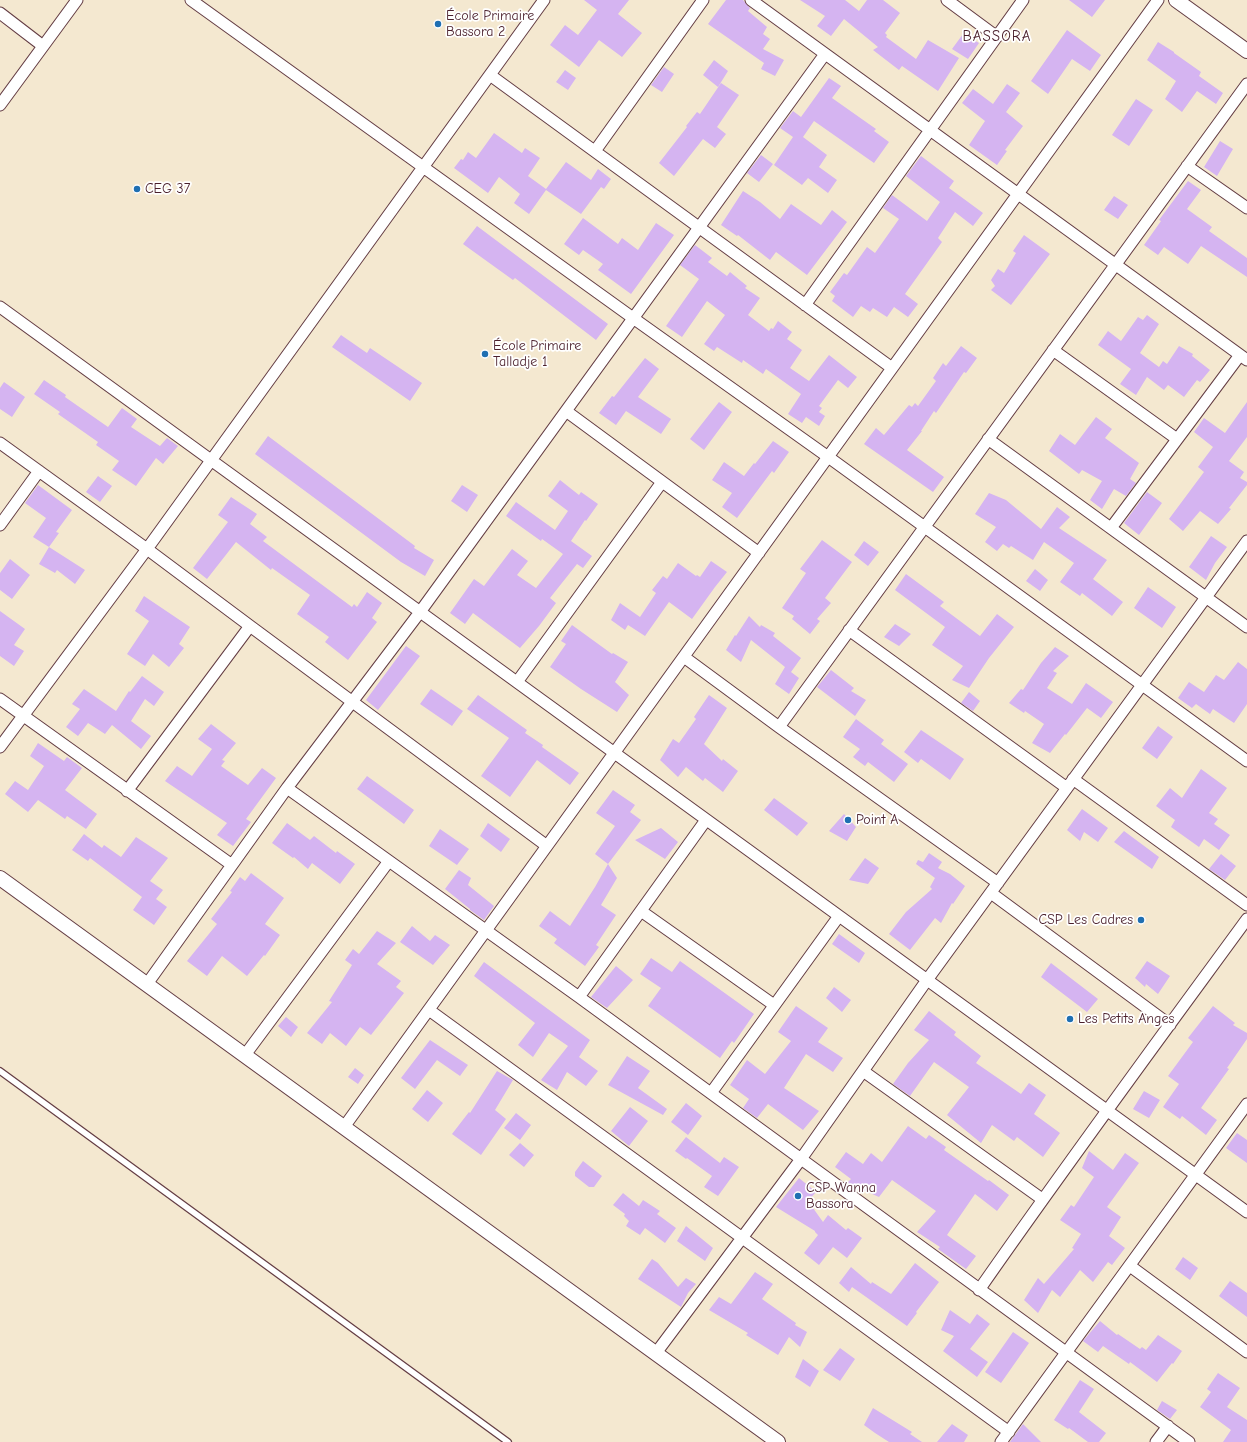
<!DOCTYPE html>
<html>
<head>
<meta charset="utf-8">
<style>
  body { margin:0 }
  canvas { display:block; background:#f4e8d0 }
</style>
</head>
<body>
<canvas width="1247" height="1442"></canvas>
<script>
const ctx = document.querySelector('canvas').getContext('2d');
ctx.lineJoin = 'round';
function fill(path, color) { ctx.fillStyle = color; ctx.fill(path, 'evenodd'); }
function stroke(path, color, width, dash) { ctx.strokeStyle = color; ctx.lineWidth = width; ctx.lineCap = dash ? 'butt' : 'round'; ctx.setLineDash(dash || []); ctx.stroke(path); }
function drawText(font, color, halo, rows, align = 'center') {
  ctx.font = font + ' "Comic Neue",sans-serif'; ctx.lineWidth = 3.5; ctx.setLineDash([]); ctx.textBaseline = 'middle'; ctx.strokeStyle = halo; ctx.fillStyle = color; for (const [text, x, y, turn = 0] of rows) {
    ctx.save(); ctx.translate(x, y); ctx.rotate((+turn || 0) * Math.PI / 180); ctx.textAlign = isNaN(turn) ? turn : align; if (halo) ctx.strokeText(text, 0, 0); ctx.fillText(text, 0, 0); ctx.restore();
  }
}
const building = new Path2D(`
  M584,0H629L618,14L642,33L622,57L599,40L579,67L550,45L565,25L578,35L597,10Z
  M726,0H743L750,8L748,11L767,27L763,34L770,39L763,49L784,60L775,76L761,69L764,63L708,24Z
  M800,0H845L859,11L867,0H883L900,13L885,33L887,35L886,37L916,59L928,40L959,58L938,91L902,66L899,70L873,50L878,47L844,19L831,36L817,26L825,16Z
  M1069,0H1105L1092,17Z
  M1067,30L1101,55L1090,71L1072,59L1048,94L1031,81Z
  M963,34L979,43L968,59L952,49Z
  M1158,42L1174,52V53L1201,72L1199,76L1223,93L1216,104L1197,91L1182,112L1165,99L1176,81L1147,60Z
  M714,60L728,71L718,87L703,75Z
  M664,67L674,74L662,92L651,85Z
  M565,70L576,78L568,90L556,82Z
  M829,78L841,86L832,98L876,129L874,131L889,142L874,163L814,121L803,137L827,155L819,167L837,180L828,193L808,178L802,185L774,165L793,137L780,128L793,111L801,117Z
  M721,83L739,95L717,127L726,134L715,148L703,139L674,176L659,163L687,127L686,126L697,112L700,114Z
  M1007,84L1020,93L1006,112L1023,126L1005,150L1007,151L997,165L969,145L985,121L962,103L973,89L993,104Z
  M1136,99L1153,110L1129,146L1112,135Z
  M494,133L522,153L525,148L540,158L528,176L546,189L566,162L591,180L598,169L611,179L604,189L601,187L581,214L546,190L529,214L514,203L520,194L499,177L488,193L454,168L461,159L463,160L468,152L476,158Z
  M1220,141L1233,149L1217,176L1204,167Z
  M761,155L773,164L759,182L747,173Z
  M921,156L954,181L949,188L983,213L973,226L955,212L938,238L942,242L905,294L918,304L908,317L894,307L887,317L873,308L870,312L861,306L853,317L832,301L835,296L830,292L844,273L847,275L867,247L875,253L899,219L883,208L892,195L927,221L940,202L906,176Z
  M1188,181L1201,190L1187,209L1212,227L1209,231L1247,258V277L1201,246L1188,264L1164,247L1158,255L1144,245L1161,221L1159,220Z
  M743,191L760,202L780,219L791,204L821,225L832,210L847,222L807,275L776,252L770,260L738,235L737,236L721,225Z
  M1114,196L1128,205L1118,219L1104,210Z
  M583,218L618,244L622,238L638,250L656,223L674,235L631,294L598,270L603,264L583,250L579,255L564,244Z
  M477,226L608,324L596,340L515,278L513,280L463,244Z
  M1024,235L1050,254L1011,305L991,290L995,286L991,280L998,269L1004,273L1016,253L1013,251Z
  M695,245L712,258L708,262L727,276L730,272L747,286L745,288L760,298L748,315L769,331L771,328L773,329L778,321L792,332L787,339L802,350L790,368L809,381L829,355L857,377L848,388L838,380L819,406L822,408L819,412L825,416L819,426L806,417L802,423L788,414L801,394L766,369L763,374L743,360L742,363L717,347L714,351L704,344L725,315L707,301L682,337L666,326L699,279L680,265Z
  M1147,315L1159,324L1140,353L1159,367L1163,361L1167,364L1179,346L1193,354L1192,356L1210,370L1200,382L1197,380L1184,397L1168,385L1164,390L1147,377L1136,395L1120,384L1131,369L1098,345L1108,331L1121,341L1138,317L1143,320Z
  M341,335L367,353L370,348L422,383L410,401L332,347Z
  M961,346L977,358L966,373L964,372L936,413L934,411L921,431H922L907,450L944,477L933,492L864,444L876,428L884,435L909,405L912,407L915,403L918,406L936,381L933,378L943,363L946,366Z
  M645,358L659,369L638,397L671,419L661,434L626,411L616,425L599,413L612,396L614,397Z
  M44,380L66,395L65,397L108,427L122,408L137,419L131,427L160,446L167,438L178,446L163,464L156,458L136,486L112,470L119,461L96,445L98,442L58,414L60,412L34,394Z
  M4,382L25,397L12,417L0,409V388Z
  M719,402L732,412L704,450L690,439Z
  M1247,402V437L1229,461L1244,472L1240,478L1247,482V485L1229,508L1231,509L1218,524L1200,511L1183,531L1169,519L1204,472L1198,467L1213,447L1194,432L1204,418L1225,433Z
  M1096,417L1112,429L1105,438L1139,463L1130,479L1136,483L1126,496L1114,489L1102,509L1090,500L1102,481L1082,470L1079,474L1049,451L1060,434L1075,445Z
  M268,436L415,546L414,548L434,560L425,576L401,562L255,454Z
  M773,441L789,452L774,473L772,471L737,518L722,507L732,493L712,480L724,462L744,476L754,463L755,464Z
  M98,476L112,486L100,502L86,492Z
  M560,480L579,495L581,492L598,504L586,521L585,520L571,541L592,556L583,568L577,564L550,598L556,603L539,626L520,648L473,613L465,624L450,613L474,579L484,586L512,549L528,561L517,575L536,588L563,554L542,539L541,541L506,516L516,502L555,530L568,511L548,496Z
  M38,485L72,510L56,532L59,533L49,547L33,537L46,518L25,503Z
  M462,485L478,495L467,512L451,501Z
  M1147,492L1162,503L1139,535L1124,523Z
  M989,493L1006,500L1041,529L1057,507L1070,517L1059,528L1107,560L1093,579L1123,602L1112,616L1082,593L1080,596L1060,582L1074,563L1044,542L1033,560L1011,546L1009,548L1003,544L997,551L985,542L996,527L975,514Z
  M231,497L257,514L250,524L267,537L263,541L352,607L354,604L357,607L367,592L382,603L372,618L377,622L348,660L325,642L329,637L297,614L310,595L272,568L271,570L236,542L207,579L193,568L228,522L218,515Z
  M1211,536L1227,547L1215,563L1206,580L1189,567Z
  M822,540L852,562L825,598L831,603L817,619L820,621L810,634L792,619L794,616L782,608L806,573L800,569Z
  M864,541L879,552L868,566L854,555Z
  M49,547L85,570L75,584L57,570L55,573L39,564Z
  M10,559L30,575L12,599L0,590V573Z
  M711,561L727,572L715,587L692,619L669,602L645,636L628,625L625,630L611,620L620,603L640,617L656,593L652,590L663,576L667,579L678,563L696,576L697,575L700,577Z
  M1035,569L1048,580L1040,591L1026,581Z
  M906,574L944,602L940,606L980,636L997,614L1014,627L989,658L969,688L952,680L963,666L932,645L945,627L895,590Z
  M1148,587L1176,607L1162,628L1134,608Z
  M144,596L190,627L179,644L184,648L169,667L153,654L145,666L127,654L149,621L135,611Z
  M0,611L25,629L14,645L24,651L14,666L0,656Z
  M749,616L760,627L761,625L775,633L773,636L801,658L791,672L799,678L789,694L775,684L785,667L751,640L741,662L726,650L735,635L736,636Z
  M895,624L911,634L899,646L884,637Z
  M572,625L612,654L613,653L628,662L615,682L629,695L617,712L581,689L550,667L566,644L561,641Z
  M406,646L420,656L378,710L366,700Z
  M1055,647L1069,656L1053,671L1057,673L1047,688L1072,704L1086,683L1113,702L1101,718L1087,708L1066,735L1065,734L1050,753L1032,743L1044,724L1025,711L1024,713L1009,703L1021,689L1023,690L1041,663Z
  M1238,662L1247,669V704L1234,723L1213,709L1210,714L1196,704L1192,708L1178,698L1189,682L1204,692L1216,675L1224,680Z
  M831,670L854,688L851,691L866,700L855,716L817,687Z
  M142,676L164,692L154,706L145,699L131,721L151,736L141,749L112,725L105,734L88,723L78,736L66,727L80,709L72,704L84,689L116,711L129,691L130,692Z
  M431,689L463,711L452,726L420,704Z
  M969,692L980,701L973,711L961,703Z
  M478,695L527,730L525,733L543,745L542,747L579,773L570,785L537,760L510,797L481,776L509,738L467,709Z
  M709,695L727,708L704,744L722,761L723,759L738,771L723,792L705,778L703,781L686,767L678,777L660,760L673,739L679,743L696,719L694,717Z
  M856,719L884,740L881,744L908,764L894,782L868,762L865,766L853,757L860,749L843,737Z
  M211,724L236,743L222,760L225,761L221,766L248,785L262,768L276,778L246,819L251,822L233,846L217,835L227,823L165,781L177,766L192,776L212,749L198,739Z
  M1158,726L1173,737L1157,759L1142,748Z
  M921,730L964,759L950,780L921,759L918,763L904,752Z
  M38,743L64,761L67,757L82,768L65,790L97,814L86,829L67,816L65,819L38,800L28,812L5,794L15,781L28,790L44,766L30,756Z
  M1201,769L1227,788L1209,813L1218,819L1214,824L1230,835L1219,850L1204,839L1199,847L1171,827L1175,820L1156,806L1170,788L1182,798Z
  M367,776L414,810L404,824L357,789Z
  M613,790L635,805L630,812L641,820L608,864L595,854L615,826L596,813Z
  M774,798L808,823L797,836L764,810Z
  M1082,809L1108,828L1098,842L1084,832L1080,841L1067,830Z
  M844,814L856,827L847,841L829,831Z
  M287,823L310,840L314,836L336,853L337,851L355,864L340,884L312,863L308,869L294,857L293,858L272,843Z
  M488,823L510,839L501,852L480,836Z
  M661,828L678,842L665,859L635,840Z
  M440,829L469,849L457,865L429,846Z
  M1124,831L1159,857L1152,869L1114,842Z
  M84,834L102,848L104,845L121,857L136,837L168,858L150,881L163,890L156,899L167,907L154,925L133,910L142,897L90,858L88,861L72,850Z
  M929,853L942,862L938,868L950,874L965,886L953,904L952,903L941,923L935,918L910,950L889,934L906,912L932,889L930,887L935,878L916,864L918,860L923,862Z
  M1221,854L1236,866L1225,880L1209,869Z
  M865,858L879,868L868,884L849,880Z
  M608,864L617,878L601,905L616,915L596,945L599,947L585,966L554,943L557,939L539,926L550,911L570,926L595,887Z
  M459,870L471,878L468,885L494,906L484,920L470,910V909L445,889Z
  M251,873L284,898L265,924L280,935L265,956L264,955L247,976L222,956L207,976L187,961L217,924L211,919L232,892L230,891L240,877L245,881Z
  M412,926L430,941L435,935L450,945L433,965L400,942Z
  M377,931L396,943L377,964L401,981L396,987L404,993L371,1035L360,1027L346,1046L330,1033L322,1044L307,1033L332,1002L329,1001L352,965L345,960L353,949L359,954Z
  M839,934L865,953L859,963L832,944Z
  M651,958L672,972L680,961L754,1014L734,1043L732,1041L720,1058L648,1006L661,988L640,974Z
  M1147,961L1170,976L1158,994L1146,984L1145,987L1135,978Z
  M484,962L590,1040L579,1057L598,1071L586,1086L567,1072L557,1090L541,1080L568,1046L549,1033L533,1057L518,1045L535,1023L474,976Z
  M1051,963L1098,999L1087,1012L1041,977Z
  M616,966L633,980L607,1008L591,997Z
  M834,987L851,1000L842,1012L826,998Z
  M796,1006L828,1028L818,1042L843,1058L833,1072L806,1054L784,1088L819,1111L803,1130L768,1104L757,1118L743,1108L749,1099L730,1085L747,1060L765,1074L791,1041L778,1032Z
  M1213,1006L1235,1023L1233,1025L1247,1033V1039L1227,1068L1229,1069L1201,1108L1217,1120L1206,1135L1182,1116L1180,1119L1163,1107L1179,1084L1168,1076L1193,1042L1188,1038Z
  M929,1011L956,1032L954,1035L981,1056L976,1063L1021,1094L1029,1083L1046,1095L1034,1114L1060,1133L1043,1157L1017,1137L1014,1141L992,1125L981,1143L947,1115L969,1087L934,1062L910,1096L893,1084L908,1063L929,1040L914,1030Z
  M286,1017L298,1027L291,1037L278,1026Z
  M430,1040L468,1065L460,1076L437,1060L415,1089L401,1078Z
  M627,1056L650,1071L638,1088L667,1109L663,1115L608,1085Z
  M355,1068L364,1075L358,1084L348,1077Z
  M497,1071L513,1080L495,1110L506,1119L481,1155L452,1134L469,1112L470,1113Z
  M427,1090L443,1103L428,1122L412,1109Z
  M1144,1091L1160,1100L1149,1118L1133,1109Z
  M686,1103L702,1116L688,1135L671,1122Z
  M630,1107L648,1121L629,1146L611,1131Z
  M516,1113L531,1125L520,1140L504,1128Z
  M908,1126L926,1139L929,1135L946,1147L944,1150L988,1181L989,1180L1009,1195L997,1211L975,1194L947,1235L976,1256L966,1269L938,1249L940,1247L917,1232L936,1211L892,1180L879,1197L847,1183L851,1179L835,1167L846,1152L863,1164L871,1153L882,1162Z
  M1237,1133L1247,1140V1163L1226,1148Z
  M686,1137L720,1163L724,1157L739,1167L718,1196L704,1187L712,1176L687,1158L686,1159L675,1151Z
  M520,1143L534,1155L524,1167L509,1155Z
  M1089,1151L1113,1170L1125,1153L1139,1163L1107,1207L1121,1217L1109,1236L1125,1248L1112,1265L1108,1262L1093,1282L1080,1270L1060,1297L1052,1290L1038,1313L1024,1300L1038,1278L1044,1284L1074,1249L1072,1248L1081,1234L1060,1220L1071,1205L1074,1207L1094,1177L1082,1168Z
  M583,1161L602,1176L594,1187H589L575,1176V1172Z
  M799,1178L816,1192L808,1201L823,1222L828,1215L846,1230L848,1228L862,1238L847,1258L833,1247L819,1265L804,1253L818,1235L815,1232V1231L776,1207Z
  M623,1193L639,1206L643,1200L660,1211L657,1214L676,1228L665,1243L645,1228L640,1235L626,1226L629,1221L624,1216L625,1214L613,1205Z
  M686,1226L713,1248L705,1261L677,1241Z
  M1183,1257L1198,1268L1190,1280L1175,1269Z
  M652,1259L658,1263L678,1287L686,1278L696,1284L688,1293L681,1307L638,1279Z
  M915,1263L939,1282L916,1312L917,1313L907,1326L852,1287L849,1292L839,1283L851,1267L871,1284L872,1282L891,1294Z
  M755,1272L773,1284L762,1299L796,1323L795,1325L807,1332L800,1347L789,1337L778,1355L746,1335L748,1333L709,1310L719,1297L731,1304Z
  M1230,1281L1247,1293V1317L1219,1296Z
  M950,1310L970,1324L977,1314L990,1324L970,1349L988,1362L977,1377L943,1351L954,1336L941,1330Z
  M1100,1321L1117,1335L1118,1334L1140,1349L1142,1347L1146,1350L1158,1335L1182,1351L1173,1364L1172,1363L1157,1382L1130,1362L1129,1364L1103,1346L1098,1352L1083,1341Z
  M1013,1332L1029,1343L1001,1383L985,1372Z
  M840,1348L855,1359L840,1381L823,1370Z
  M803,1359L819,1371L810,1387L795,1377Z
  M1218,1373L1240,1388L1227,1407L1247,1420V1442H1223L1231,1430L1200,1407L1211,1392L1207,1389Z
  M1080,1380L1094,1389L1079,1412L1106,1433L1099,1442H1088L1069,1428L1068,1429L1054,1420Z
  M1162,1401L1177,1410L1170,1419L1157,1410Z
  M873,1408L912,1432L910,1434L922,1442H889L875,1433L864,1425Z
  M952,1424L968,1435L964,1442H937Z
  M1023,1424L1041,1442H1010Z`);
const service = new Path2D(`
  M0,1071L508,1442`);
const minor = new Path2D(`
  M191,0L633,318L831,459L1247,761
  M751,0L1247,360
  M947,0L997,37
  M0,13L43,46
  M490,75L892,368
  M0,105L77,0
  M595,151L703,0
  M1187,166L1247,208
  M805,305L1023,0
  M0,307L1247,1212
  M1053,350L1177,439
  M566,411L759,553
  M988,439L1247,627
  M0,443L147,549L250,626L547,846
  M0,525L39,471
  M1111,528L1240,355
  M849,630L1067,788
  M684,657L779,727L998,883
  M517,682L662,482
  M0,699L232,865
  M779,727L1247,84
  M0,747L147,549L544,0
  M1073,779L1247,905
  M287,788L579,997L1189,1442
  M127,791L250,626
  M991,893L1170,1025
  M641,911L774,1005
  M147,984L287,788L420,612L825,54
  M579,997L706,820
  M429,1010L1009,1432
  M245,1055L389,861
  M863,1071L1042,1199
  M711,1093L839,916
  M344,1127L1158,0
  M1130,1266L1247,1352
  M979,1290C1066,1165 1157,1042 1247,919
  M656,1353L801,1159L927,980L1247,541
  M1001,1442L1247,1104
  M1156,1442L1168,1426`);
const tertiary = new Path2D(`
  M1176,0L1247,51
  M0,878L778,1442`);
const markers = [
  [438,24,4,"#1f6fb2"],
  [137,189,4,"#1f6fb2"],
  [485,354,4,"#1f6fb2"],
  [848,820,4,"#1f6fb2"],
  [1141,920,4,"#1f6fb2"],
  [1070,1019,4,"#1f6fb2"],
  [798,1196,4,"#1f6fb2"]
];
const poiNames = [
  ["École Primaire",446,16],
  ["Bassora 2",446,32],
  ["CEG 37",145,189],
  ["École Primaire",493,346],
  ["Talladje 1",493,362],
  ["Point A",856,820],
  ["CSP Les Cadres",1133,920,"right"],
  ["Les Petits Anges",1078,1019],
  ["CSP Wanna",806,1188],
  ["Bassora",806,1204]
];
const neighbourhoodNames = [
  ["BASSORA",997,37]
];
fill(building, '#d5b4f1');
stroke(service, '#643d44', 8);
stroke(minor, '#643d44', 13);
stroke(tertiary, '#643d44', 16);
stroke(service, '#fff', 5.5);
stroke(minor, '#fff', 11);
stroke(tertiary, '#fff', 14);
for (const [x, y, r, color] of markers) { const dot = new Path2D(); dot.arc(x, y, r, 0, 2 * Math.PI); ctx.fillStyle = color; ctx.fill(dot); stroke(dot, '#fff', 1.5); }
drawText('14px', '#4a1f2b', '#fff', poiNames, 'left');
ctx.letterSpacing = '1px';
drawText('15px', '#4a1f2b', '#fff', neighbourhoodNames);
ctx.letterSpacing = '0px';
</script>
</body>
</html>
